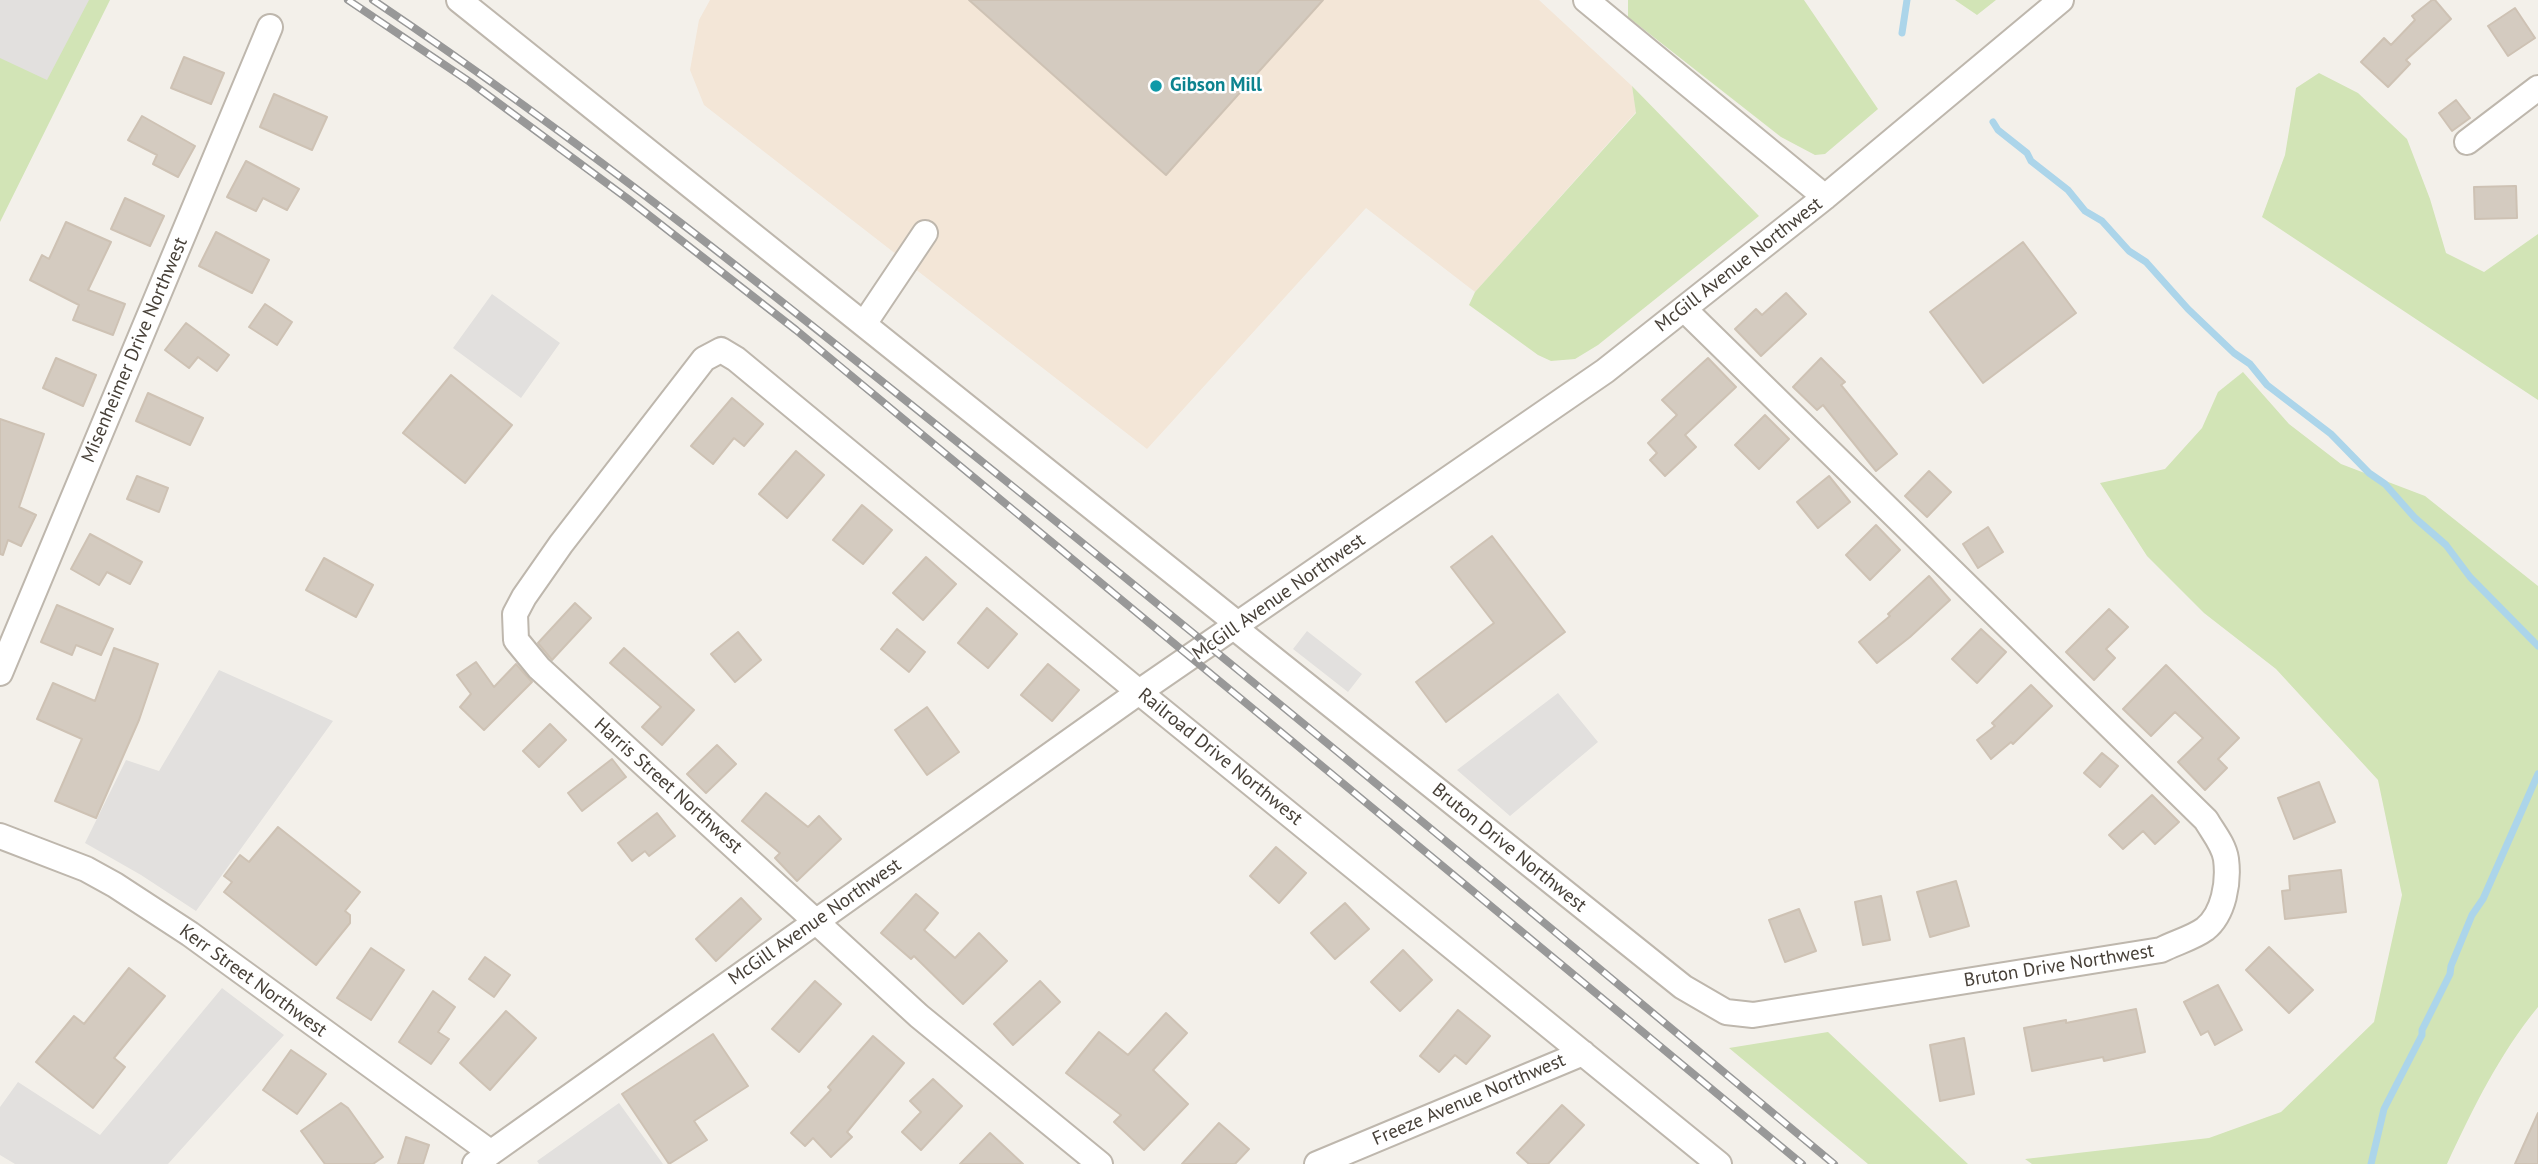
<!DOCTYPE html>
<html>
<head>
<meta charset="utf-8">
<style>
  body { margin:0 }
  canvas { display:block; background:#f3f0ea }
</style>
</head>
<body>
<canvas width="2538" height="1164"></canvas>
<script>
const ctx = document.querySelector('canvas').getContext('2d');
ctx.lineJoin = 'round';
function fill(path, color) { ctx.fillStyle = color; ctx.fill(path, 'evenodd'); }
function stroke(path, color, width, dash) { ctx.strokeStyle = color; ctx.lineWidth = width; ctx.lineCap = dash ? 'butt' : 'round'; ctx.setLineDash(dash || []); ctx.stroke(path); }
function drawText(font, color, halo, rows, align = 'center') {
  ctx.font = font + ' "PT Sans",sans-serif'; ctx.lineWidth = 5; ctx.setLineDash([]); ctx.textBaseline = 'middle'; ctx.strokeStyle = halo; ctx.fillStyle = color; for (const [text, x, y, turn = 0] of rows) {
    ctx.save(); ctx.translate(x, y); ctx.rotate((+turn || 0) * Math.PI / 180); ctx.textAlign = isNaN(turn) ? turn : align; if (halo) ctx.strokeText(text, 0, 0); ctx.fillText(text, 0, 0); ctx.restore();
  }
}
const commercial = new Path2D(`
  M710,0H1539L1632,86L1636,112L1475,292L1366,208L1147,449L704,105L690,70L699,20Z`);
const green = new Path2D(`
  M0,0H110L0,222Z
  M1628,0H1804L1878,109L1825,154L1815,155L1781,137L1628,17Z
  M1955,0H1996L1977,15Z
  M2319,73L2358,93L2407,139L2430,199L2446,253L2484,272L2538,234V400L2262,217L2285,155L2296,88Z
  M1632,86L1759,216L1598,345L1575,359L1551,361L1538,355L1469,305L1475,292L1636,113Z
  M2243,372L2289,424L2341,464L2425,496L2538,586V1007C2500,1053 2472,1110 2447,1164H2032L2025,1159L2209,1138L2281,1112L2374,1022L2402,895L2378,780L2276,669L2204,613L2147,556L2100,483L2165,469L2202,428L2218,392Z
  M1828,1032L1968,1164H1868L1729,1048Z`);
const parking = new Path2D(`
  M0,0H89L47,80L0,58Z
  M492,294L560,343L521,398L453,348Z
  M1307,631L1362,674L1348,692L1293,649Z
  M219,670L333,721L196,911L141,875L85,843L126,760L159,771Z
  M1558,693L1598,742L1510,816L1457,770Z
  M222,988L284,1035L168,1164H15L0,1155V1107L18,1082L100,1135Z
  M619,1103L663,1164H539L537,1161Z`);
const stream = new Path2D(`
  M1902,33L1907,0
  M1993,122L1998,130L2027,153L2031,161L2068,190L2085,211L2102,221L2129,251L2146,262L2188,309L2234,353L2250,364L2267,385L2331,434L2369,473L2385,484L2415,518L2446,545L2470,577L2538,646
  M2371,1164L2384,1109L2422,1035V1030L2450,974L2451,966L2472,915L2483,899L2538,774`);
const building = new Path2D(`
  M969,0H1323L1166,175Z
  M2432,0H2435L2451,19L2406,60L2410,64L2388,87L2361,62L2384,38L2391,45L2415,20L2412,16Z
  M2515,8L2535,38L2508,56L2488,26Z
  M184,57L224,73L211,104L171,88Z
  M274,94L327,117L312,150L260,127Z
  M2456,100L2470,118L2452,131L2439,113Z
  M142,116L195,146L178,177L153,164L157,155L128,140Z
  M246,161L299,189L287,210L263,198L256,211L227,197Z
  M2516,186L2517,218L2475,219L2474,187Z
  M125,198L164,216L150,246L111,229Z
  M66,222L111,242L88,290L125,304L113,335L73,320L79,305L30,280L42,255L49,259Z
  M216,232L269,260L252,293L199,266Z
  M2023,242L2076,313L1983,383L1930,312Z
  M1786,293L1806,314L1761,356L1735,329L1756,309L1762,315Z
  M265,304L292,322L277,345L249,327Z
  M186,323L229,355L217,371L198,357L189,368L165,350Z
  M56,358L96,375L83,406L43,388Z
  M1708,358L1736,387L1685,435L1696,447L1665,476L1650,460L1657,453L1648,443L1677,415L1662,400Z
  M1821,358L1845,382L1841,385L1897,454L1876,471L1823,405L1817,410L1793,387Z
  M451,375L512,425L465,483L403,433Z
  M148,393L203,418L190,445L136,421Z
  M732,398L763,424L744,446L734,438L713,464L691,446Z
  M1765,415L1789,439L1759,469L1735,445Z
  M0,419L44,434L19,507L36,515L21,546L8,540L3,555L0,554Z
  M796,451L824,475L787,518L759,494Z
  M1929,471L1951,492L1927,517L1905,496Z
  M137,476L168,488L159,512L127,499Z
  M1829,476L1850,502L1818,528L1797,502Z
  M862,505L892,530L863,564L833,540Z
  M1876,525L1900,550L1870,580L1846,555Z
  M1988,527L2003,552L1978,568L1963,544Z
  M90,534L142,562L130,584L107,572L99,585L71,569Z
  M1492,536L1565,632L1446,722L1416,682L1494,623L1451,567Z
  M926,557L956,584L923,620L893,593Z
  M324,558L373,585L356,617L306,590Z
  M1929,576L1950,600L1910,637L1877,663L1859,642L1890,616L1888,614Z
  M575,603L591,618L552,660L538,643Z
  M57,605L113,629L101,655L76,645L72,655L41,642Z
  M987,608L1017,634L988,668L958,643Z
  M2109,609L2128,627L2106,649L2115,658L2094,680L2066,652Z
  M897,629L925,652L909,672L881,649Z
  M1981,629L2006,652L1977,683L1952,659Z
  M738,632L761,660L735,682L711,654Z
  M114,648L158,664L139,720L96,818L55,801L82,739L37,719L53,683L95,701Z
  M624,648L694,710L662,745L642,727L661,707L610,663Z
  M476,662L494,687L516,664L532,682L484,730L460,707L471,694L457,675Z
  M1048,664L1079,690L1052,721L1021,695Z
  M2166,665L2239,738L2218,759L2227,768L2205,790L2178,762L2203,738L2175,712L2151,736L2123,709Z
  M2031,685L2052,706L2013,744L2011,742L1991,759L1977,740L1995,726L1992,723Z
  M927,707L959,752L927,775L895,730Z
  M550,724L566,740L539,767L523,751Z
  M717,745L736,764L706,793L687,774Z
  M2102,753L2118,766L2100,787L2084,773Z
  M612,759L626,777L582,811L568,793Z
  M2319,782L2335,822L2294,839L2278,798Z
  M766,793L808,827L819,816L841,839L797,881L775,858L780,853L742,821Z
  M2152,795L2179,822L2155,844L2143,831L2123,849L2109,835Z
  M657,813L675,836L649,856L645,851L632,861L618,843Z
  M278,827L360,892L345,911L350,915V923L316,965L224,892L232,882L224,876L240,855L249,862Z
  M1276,847L1306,873L1279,903L1250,876Z
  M2341,870L2346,912L2285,919L2282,891L2290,890L2289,876Z
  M1956,881L1969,926L1930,937L1917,892Z
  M916,894L938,913L924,930L955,958L979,933L1007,961L963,1004L914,956L911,959L881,933Z
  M1881,896L1890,940L1863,945L1855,902Z
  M741,898L761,919L716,961L696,939Z
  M1345,903L1369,929L1335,959L1311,933Z
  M1799,909L1816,951L1785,962L1769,920Z
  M2269,947L2313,990L2289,1013L2246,970Z
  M371,948L404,970L371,1020L337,998Z
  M1403,950L1432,980L1400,1011L1371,982Z
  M485,957L510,975L494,997L469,979Z
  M129,968L165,996L114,1058L125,1067L93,1108L36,1062L74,1016L84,1024Z
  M815,981L841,1004L799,1052L772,1029Z
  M1040,981L1060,1002L1013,1045L994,1024Z
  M2218,985L2242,1030L2215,1045L2208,1031L2201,1035L2184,1002Z
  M433,991L455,1007L438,1032L449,1039L431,1064L399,1042Z
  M2136,1009L2145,1052L2104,1061L2103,1057L2032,1071L2024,1028L2066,1020V1023Z
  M1458,1010L1490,1036L1466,1064L1455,1055L1439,1072L1420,1056Z
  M506,1011L536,1038L490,1090L460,1063Z
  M1166,1013L1187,1033L1153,1070L1188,1104L1144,1150L1114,1122L1121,1115L1066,1073L1099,1032L1128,1055Z
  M713,1034L748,1086L694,1121L707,1140L669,1164L622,1094Z
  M873,1036L904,1063L847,1132L852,1137L831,1157L813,1138L805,1146L791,1133L831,1090L828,1087Z
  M1964,1038L1974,1094L1940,1101L1930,1045Z
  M291,1050L326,1074L297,1114L263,1090Z
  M933,1079L962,1106L921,1150L902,1132L921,1112L910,1101Z
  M341,1103L348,1108L383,1157L373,1164H325L301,1131Z
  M1562,1105L1584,1125L1548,1164H1529L1517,1153Z
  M2538,1113V1164H2515Z
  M1219,1123L1249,1149L1235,1164H1182Z
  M990,1133L1023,1164H960Z
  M406,1137L429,1145L423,1164H398Z`);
const minor = new Path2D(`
  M459,0L1239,625
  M1586,0L1825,197
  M2467,142L2538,88
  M864,324L925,233
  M1235,628L1683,987L1726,1012L1753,1015L2161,950C2174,943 2193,938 2205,929C2224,914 2229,882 2226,859C2224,845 2213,832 2206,820L1684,309
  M0,673L270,27
  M0,836L86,869L115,885L190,934L490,1152
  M475,1164L1139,692L1605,371L1825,197L2061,0
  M1100,1164L919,1016L539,668L516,640L515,614L524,597L561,544L704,359L721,350L736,359L1139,692L1719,1164
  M1317,1164L1583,1053`);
const rail = new Path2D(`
  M348,0L470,82L628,199L796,330L1802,1164
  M373,0C592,147 796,312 1001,477C1281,703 1558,934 1834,1164`);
const markers = [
  [1156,86,7,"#0f9aa8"]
];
const cultureNames = [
  ["Gibson Mill",1170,86]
];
const streetNames = [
  ["McGill Avenue Northwest",1739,265,-38],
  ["Misenheimer Drive Northwest",135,350,-67],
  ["McGill Avenue Northwest",1279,597,-35],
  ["Railroad Drive Northwest",1220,757,39],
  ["Harris Street Northwest",668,786,42],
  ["Bruton Drive Northwest",1509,848,39],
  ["McGill Avenue Northwest",815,922,-35],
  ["Bruton Drive Northwest",2059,966,-9],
  ["Kerr Street Northwest",253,981,36],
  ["Freeze Avenue Northwest",1469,1100,-23]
];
fill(commercial, '#f3e6d7');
fill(green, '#d2e4b6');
fill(parking, '#e2e0de');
stroke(stream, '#acd5ea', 7);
fill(building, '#d4cbc0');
stroke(building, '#cec2b4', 2);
stroke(minor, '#beb7ad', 28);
stroke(minor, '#fff', 24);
stroke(rail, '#989898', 8);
stroke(rail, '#fff', 5, [16]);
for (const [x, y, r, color] of markers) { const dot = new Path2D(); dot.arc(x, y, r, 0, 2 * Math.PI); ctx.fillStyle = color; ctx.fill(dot); stroke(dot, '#fff', 2.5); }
drawText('bold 19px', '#0d838f', '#fff', cultureNames, 'left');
drawText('19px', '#474038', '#fff', streetNames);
</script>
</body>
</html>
